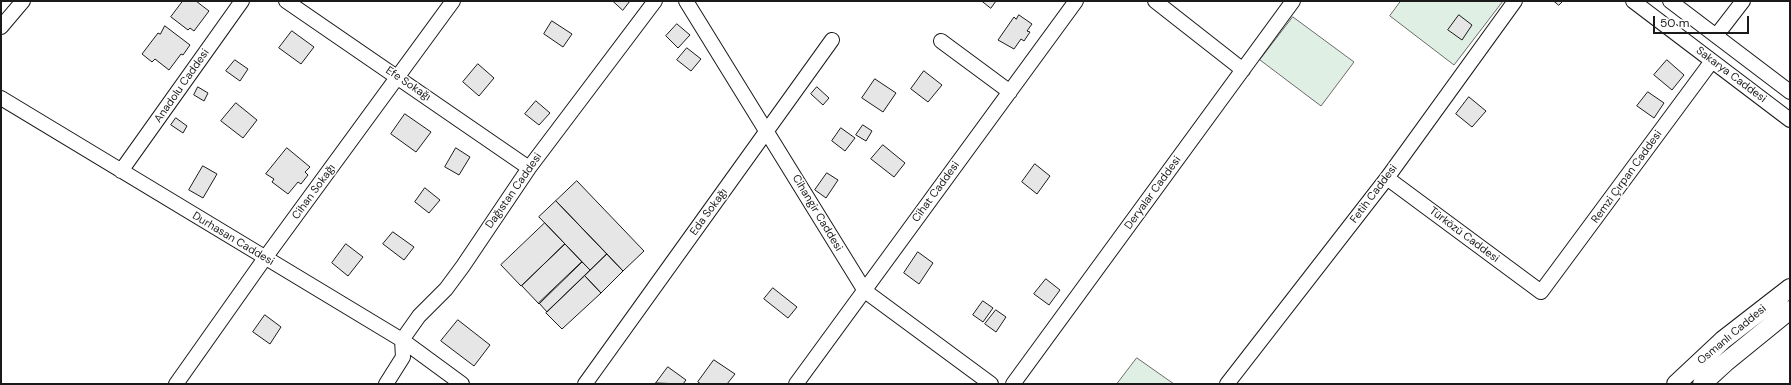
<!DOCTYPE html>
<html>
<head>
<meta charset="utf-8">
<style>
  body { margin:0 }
  #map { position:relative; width:1791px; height:385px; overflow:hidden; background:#fff; font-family:"DM Sans",sans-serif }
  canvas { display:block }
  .frame { position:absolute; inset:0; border:2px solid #1a1a1a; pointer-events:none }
  .scale { position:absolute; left:1653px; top:16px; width:96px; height:18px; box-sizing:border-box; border:2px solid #1a1a1a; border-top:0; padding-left:5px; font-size:12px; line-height:14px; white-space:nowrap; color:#1a1a1a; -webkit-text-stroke:3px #fff; paint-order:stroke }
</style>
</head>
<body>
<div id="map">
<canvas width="1791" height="385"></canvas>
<div class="frame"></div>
<div class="scale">50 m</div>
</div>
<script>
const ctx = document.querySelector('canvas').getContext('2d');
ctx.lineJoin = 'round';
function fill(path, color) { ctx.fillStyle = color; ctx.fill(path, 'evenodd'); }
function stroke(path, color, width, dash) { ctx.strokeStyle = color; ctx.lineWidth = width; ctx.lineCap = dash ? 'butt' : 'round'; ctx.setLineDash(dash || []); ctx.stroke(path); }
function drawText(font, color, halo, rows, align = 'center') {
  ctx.font = font + ' "DM Sans",sans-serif'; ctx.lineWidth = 3; ctx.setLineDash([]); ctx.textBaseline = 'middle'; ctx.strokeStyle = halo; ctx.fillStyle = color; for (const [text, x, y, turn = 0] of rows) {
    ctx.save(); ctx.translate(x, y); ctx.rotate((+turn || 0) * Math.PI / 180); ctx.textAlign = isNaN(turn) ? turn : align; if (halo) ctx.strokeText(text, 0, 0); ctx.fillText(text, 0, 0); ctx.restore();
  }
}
const green = new Path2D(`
  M1401,1H1503L1454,65L1390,16Z
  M1293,17L1354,62L1321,106L1260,60Z
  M1137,358L1174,384H1117Z`);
const building = new Path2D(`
  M183,1H196L209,11L194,31L190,28L188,30L171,17Z
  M613,1H630L623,10Z
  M982,1H996L991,8Z
  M1554,1H1563L1559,5Z
  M1019,15L1032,24L1027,31L1030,32L1024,41L1021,39L1014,49L998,40L1014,17L1016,19Z
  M1459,15L1472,25L1462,40L1448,30Z
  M552,21L572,34L563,47L544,34Z
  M677,24L690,35L678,48L666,36Z
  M165,26L190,45L183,55L181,54L169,70L155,59L152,62L142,54L158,33L160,34Z
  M292,31L314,47L301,64L279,48Z
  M687,48L701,59L691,71L677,60Z
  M235,60L248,69L240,81L226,71Z
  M1667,60L1684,75L1672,90L1654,75Z
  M478,64L494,78L479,96L463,82Z
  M924,71L942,85L928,102L911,89Z
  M875,79L896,93L883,112L862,98Z
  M198,87L208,93L204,101L194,95Z
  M817,87L829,98L823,105L811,94Z
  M1648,92L1664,103L1654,118L1637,106Z
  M1469,97L1486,111L1472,127L1456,114Z
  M536,101L550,113L539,125L525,114Z
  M236,103L257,120L243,138L221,121Z
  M405,114L431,132L416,152L391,134Z
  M176,118L187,126L183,133L171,125Z
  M863,125L872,131L866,141L856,135Z
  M841,128L855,138L845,151L832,141Z
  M883,145L905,163L894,177L871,159Z
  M287,148L310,167L305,172L308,175L301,184L298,182L288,194L272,182L274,179L266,174Z
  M456,148L470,157L459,175L445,167Z
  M1035,164L1050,176L1037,194L1022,182Z
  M203,166L217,174L203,198L189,190Z
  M827,173L838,180L826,198L815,190Z
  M577,181L644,251L623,271L556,201Z
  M425,188L440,200L429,213L415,202Z
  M556,201L607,254L590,270L539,217Z
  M545,223L565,244L521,286L501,265Z
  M393,232L414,247L404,260L383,244Z
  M346,244L363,257L348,276L332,263Z
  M565,244L582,262L539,304L522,286Z
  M918,252L933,263L919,284L904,273Z
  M607,254L623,271L601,293L585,276Z
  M582,262L590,270L547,312L539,303Z
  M585,276L601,293L562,329L546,313Z
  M1046,279L1060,290L1049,305L1034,294Z
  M773,288L797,307L788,318L764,299Z
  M983,301L993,308L983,322L973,315Z
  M996,310L1006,317L996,332L985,324Z
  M265,315L281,327L270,344L253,332Z
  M458,320L490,345L474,366L441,341Z
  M714,360L735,374L727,384H701L698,382Z
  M668,367L686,380L683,384L656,383Z`);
const minor = new Path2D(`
  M286,1L529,168
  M686,1L865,291L991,384
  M1155,1L1243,70
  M1633,1L1790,120
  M1670,1L1790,92
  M1,27L23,1
  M1716,36L1743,1
  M941,41L1010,92
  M1,98L402,340L462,384
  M121,171L242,1
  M1387,178L1541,292L1712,61
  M176,384L265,258L453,1
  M386,384L403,357L402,340L419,316L446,289L463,266L529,168L655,1
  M585,384L832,40
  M796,384L1076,1
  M1013,384L1293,1
  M1227,384L1387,178L1515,1`);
const major = new Path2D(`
  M1676,384L1723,340L1790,288
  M1702,384L1726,362L1790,310`);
const streetNames = [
  ["Sakarya Caddesi",1731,75,37],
  ["Efe Sokağı",408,84,34],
  ["Anadolu Caddesi",182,86,-55],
  ["Remzi Çırpan Caddesi",1627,177,-54],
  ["Dağıstan Caddesi",514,191,-55],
  ["Cihan Sokağı",314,192,-54],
  ["Cihat Caddesi",936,192,-54],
  ["Deryalar Caddesi",1153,193,-54],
  ["Fetih Caddesi",1374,194,-53],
  ["Eda Sokağı",709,212,-54],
  ["Cihangir Caddesi",817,213,59],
  ["Türközü Caddesi",1464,235,37],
  ["Durhasan Caddesi",233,239,31],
  ["Osmanlı Caddesi",1732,335,-40]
];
fill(green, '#e0efe3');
stroke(green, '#6a6a6a', 1);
fill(building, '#e6e6e6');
stroke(building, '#1a1a1a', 1);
stroke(minor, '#1a1a1a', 16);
stroke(major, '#1a1a1a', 20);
stroke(minor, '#fff', 14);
stroke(major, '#fff', 18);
drawText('11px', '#1a1a1a', '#fff', streetNames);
</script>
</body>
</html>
